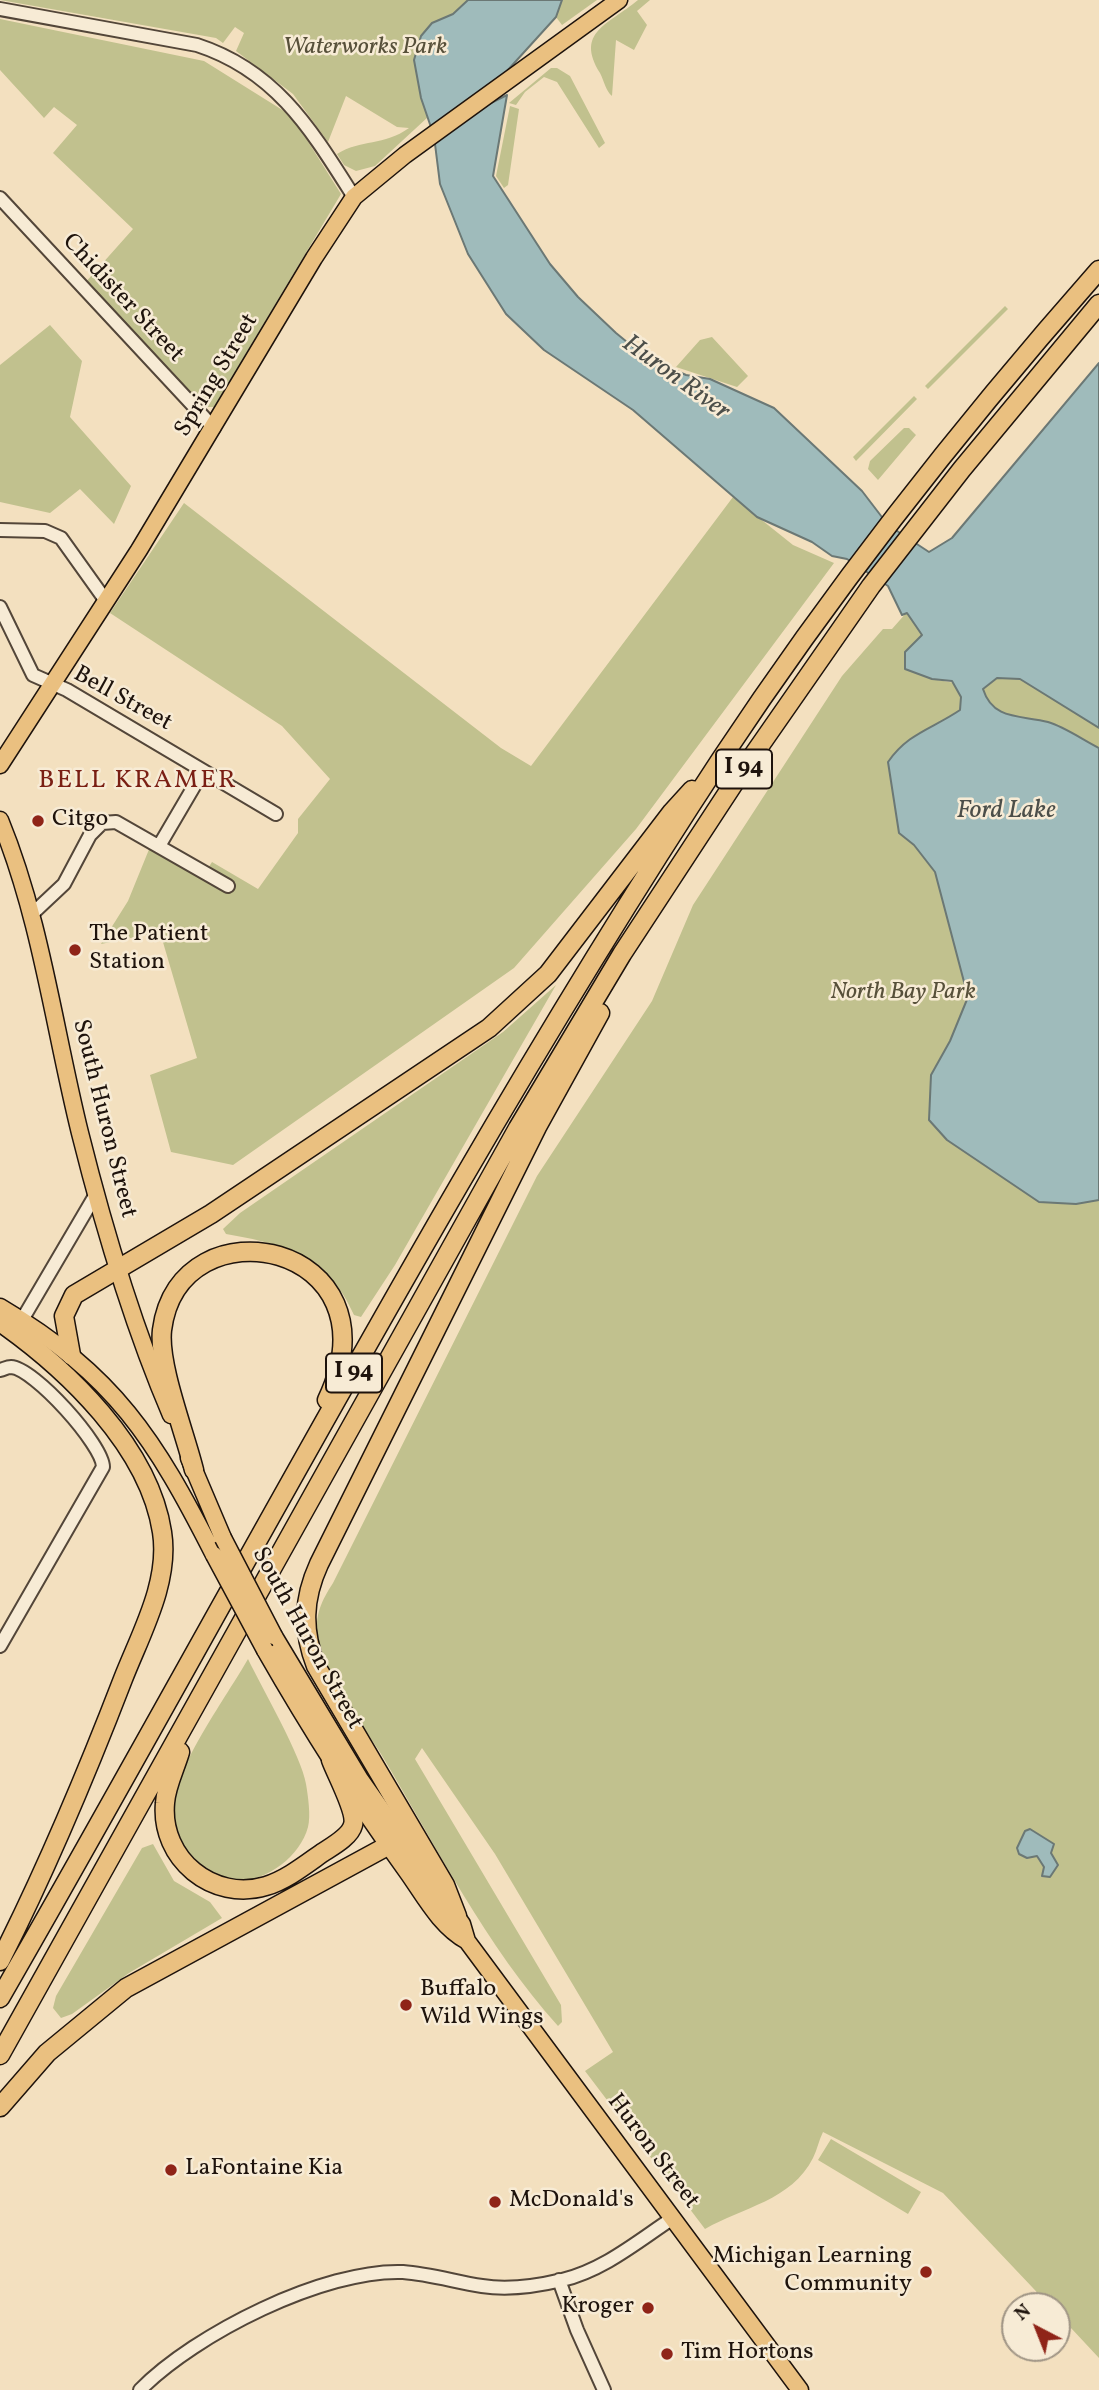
<!DOCTYPE html>
<html>
<head>
<meta charset="utf-8">
<style>
  body { margin:0 }
  #map { position:relative; width:1099px; height:2390px; overflow:hidden; background:#f3e0bf; font-family:Vollkorn,serif }
  canvas { display:block }
  .north { position:absolute; left:1001px; top:2292px; width:70px; height:70px; box-sizing:border-box; background:#f7ebd5; border:2px solid #a09585; border-radius:50%; rotate:318deg; font-size:19px; font-weight:700; line-height:28px; text-align:center; color:#1e130c }
  .north::after { content:''; display:block; margin:auto; width:24px; height:32px; background:#8f2418; clip-path:polygon(50% 0,100% 100%,50% 72%,0 100%) }
</style>
</head>
<body>
<div id="map">
<canvas width="1099" height="2390"></canvas>
<div class="north">N</div>
</div>
<script>
const ctx = document.querySelector('canvas').getContext('2d');
ctx.lineJoin = 'round';
function fill(path, color) { ctx.fillStyle = color; ctx.fill(path, 'evenodd'); }
function stroke(path, color, width, dash) { ctx.strokeStyle = color; ctx.lineWidth = width; ctx.lineCap = dash ? 'butt' : 'round'; ctx.setLineDash(dash || []); ctx.stroke(path); }
function drawText(font, color, halo, rows, align = 'center') {
  ctx.font = font + ' Vollkorn,serif'; ctx.lineWidth = 5; ctx.setLineDash([]); ctx.textBaseline = 'middle'; ctx.strokeStyle = halo; ctx.fillStyle = color; for (const [text, x, y, turn = 0] of rows) {
    ctx.save(); ctx.translate(x, y); ctx.rotate((+turn || 0) * Math.PI / 180); ctx.textAlign = isNaN(turn) ? turn : align; if (halo) ctx.strokeText(text, 0, 0); ctx.fillText(text, 0, 0); ctx.restore();
  }
}
const green = new Path2D(`
  M0,0H468L453,14L432,23L421,98L428,117L375,166L356,171L344,165L337,154C361,139 384,146 409,128L397,127L346,96L328,142L293,94L236,51L244,33L235,27L223,43L216,38Z
  M562,0H597L562,25L556,17Z
  M638,0H650L637,11L647,25L634,50L616,40L612,96C606,91 604,81 600,73C575,32 608,25 638,0Z
  M0,19L204,61L292,116L341,194L214,407H199L84,284L133,229L53,153L77,125L54,107L44,118L0,70Z
  M551,68H557L570,76L605,143L599,148L557,82L544,77L525,92L516,105L509,103Z
  M510,106L519,109L508,185L504,188L496,176Z
  M1005,306L1008,309L928,389L925,386Z
  M50,325L82,361L70,417L131,486L114,524L80,489L50,513L0,502V365Z
  M712,337L748,376L737,387L676,367L700,340Z
  M914,396L917,399L856,461L853,457Z
  M904,428H909L916,435L878,480L868,469L870,461Z
  M733,497L793,545L834,563L636,829L514,968L233,1165L171,1152L150,1075L197,1058L160,932L101,944L128,901L150,847L203,876L212,862L258,889L298,833V819L330,779L282,726L110,613L184,503L501,748L531,766Z
  M907,612L923,636L932,679L983,688L997,678L1020,679L1099,728V2358L1057,2313V2306H1050L943,2193L823,2132C819,2140 817,2150 813,2158C791,2201 743,2207 705,2229L585,2071L613,2052L495,1854L422,1748L415,1759L561,2005L562,2022L558,2026C486,1946 436,1846 381,1754C362,1724 323,1671 318,1637C314,1616 322,1600 333,1583L537,1176L652,1001L693,905L842,676L883,629H892Z
  M556,985L395,1265L361,1317L354,1315C329,1257 285,1244 226,1234L223,1229L240,1213L503,1032Z
  M248,1659C262,1688 302,1757 306,1784C308,1796 311,1816 308,1827C299,1861 256,1889 221,1879C190,1871 170,1835 173,1805C177,1764 227,1696 248,1659Z
  M153,1844L174,1881L210,1902L222,1918L129,1973L72,2014L61,2018L53,2008L56,1996L142,1848Z
  M831,2139L921,2192L908,2214L818,2160Z`);
const water = new Path2D(`
  M468,0H562L556,17L467,115L507,95L493,176L550,264L578,297L616,333L644,356L686,375L710,379L774,408L862,491L888,525L929,552L952,538L1099,363V728L1020,679L997,678L983,689C993,721 1022,715 1048,722C1065,727 1083,740 1099,748V1200L1076,1204L1039,1202L947,1140L929,1120L931,1075L950,1041L968,997L935,872L914,845L899,833L888,762C908,733 932,729 960,710L961,697L952,681L932,679L905,669V652L922,635L907,613L902,615L888,586L847,559L832,556L812,542L757,517L633,410L544,350L506,314L468,254L440,184L434,136L421,98L414,60L421,36L432,23L453,14Z
  M1030,1829L1054,1844L1051,1853L1058,1865L1050,1877L1042,1876L1044,1867L1037,1856L1027,1858L1019,1854L1017,1848L1025,1831Z`);
const minor = new Path2D(`
  M0,9L197,45C277,71 312,131 354,197
  M0,198L214,428
  M0,530L45,531L61,538L106,601
  M0,607L33,675L67,690L276,814
  M159,846L203,771
  M31,915L64,884L90,835L102,823L116,822L228,886
  M22,1320L96,1194
  M0,1370C4,1369 7,1367 11,1367C34,1368 103,1445 103,1467L0,1646
  M559,2280L577,2330L604,2390
  M140,2390C195,2334 324,2269 403,2272C430,2274 456,2282 482,2286C507,2290 537,2286 562,2280C604,2270 638,2241 673,2218`);
const major = new Path2D(`
  M0,765L139,550L314,258L354,197L405,155L619,0
  M0,820C41,920 54,1028 80,1133C104,1229 132,1324 171,1415
  M0,1307C115,1375 155,1439 214,1555
  M189,1458L223,1538
  M274,1636L360,1779L462,1924L467,1941L800,2390
  M265,1650C309,1727 356,1801 408,1873C425,1897 440,1926 467,1941`);
const highway = new Path2D(`
  M0,1322C67,1369 149,1447 162,1532C170,1582 141,1633 123,1679C86,1775 46,1870 0,1961
  M71,1355L64,1316L74,1295L211,1214L489,1028L548,974L672,812L692,790
  M194,1470C185,1433 158,1365 162,1330C179,1197 402,1242 327,1400
  M180,1752C175,1769 166,1786 165,1803C160,1859 213,1902 266,1886C286,1880 305,1865 322,1853C331,1847 350,1837 353,1825C357,1812 336,1774 331,1760
  M457,1916L445,1885L316,1666C302,1630 303,1599 319,1564L537,1127L600,1013
  M0,1998C238,1585 458,1159 721,759C835,587 963,424 1099,270
  M0,2055L518,1128L622,954L738,777L871,586L962,469L1099,304
  M0,2107L47,2053L126,1988L402,1838`);
const majorBridge = new Path2D(`
  M223,1538L274,1636
  M214,1555L265,1650`);
const markers = [
  [38,821,7,"#8f2418"],
  [75,950,7,"#8f2418"],
  [406,2005,7,"#8f2418"],
  [171,2170,7,"#8f2418"],
  [495,2202,7,"#8f2418"],
  [926,2272,7,"#8f2418"],
  [648,2308,7,"#8f2418"],
  [667,2354,7,"#8f2418"]
];
const shields = [
  [744,769,56],
  [354,1373,56]
];
const shieldNames = [
  ["I 94",744,769],
  ["I 94",354,1373]
];
const parkNames = [
  ["Waterworks Park",365,49],
  ["North Bay Park",903,994]
];
const streetNames = [
  ["Chidister Street",122,299,47],
  ["Spring Street",218,376,-59],
  ["Bell Street",122,700,29],
  ["South Huron Street",103,1119,76],
  ["South Huron Street",306,1639,61],
  ["Huron Street",652,2152,53]
];
const poiNames = [
  ["Citgo",52,821],
  ["The Patient",89,936],
  ["Station",89,964],
  ["Buffalo",420,1991],
  ["Wild Wings",420,2019],
  ["LaFontaine Kia",185,2170],
  ["McDonald's",509,2202],
  ["Michigan Learning",912,2258,"right"],
  ["Community",912,2286,"right"],
  ["Kroger",634,2308,"right"],
  ["Tim Hortons",681,2354]
];
const waterNames = [
  ["Huron River",675,379,36],
  ["Ford Lake",1006,812]
];
const neighbourhoodNames = [
  ["BELL KRAMER",138,782]
];
fill(green, '#c1c18e');
fill(water, '#9fbbbb');
stroke(water, '#6b7875', 2);
stroke(minor, '#534639', 16);
stroke(major, '#1e130c', 19);
stroke(highway, '#1e130c', 21);
stroke(minor, '#f7ebd5', 12);
stroke(major, '#eac080', 16);
stroke(highway, '#eac080', 18);
stroke(majorBridge, '#1e130c', 19, []);
stroke(majorBridge, '#eac080', 16);
for (const [x, y, r, color] of markers) { const dot = new Path2D(); dot.arc(x, y, r, 0, 2 * Math.PI); ctx.fillStyle = color; ctx.fill(dot); stroke(dot, '#f7ebd5', 2.5); }
for (const [x, y, w] of shields) { const box = new Path2D(); box.roundRect(x - w / 2, y - 19.5, w, 39, 5); ctx.fillStyle = '#f7ebd5'; ctx.fill(box); stroke(box, '#1e130c', 2); }
drawText('bold 23px', '#1e130c', null, shieldNames);
drawText('italic 24px', '#57503a', '#f7ebd5', parkNames);
drawText('24px', '#1e130c', '#f7ebd5', streetNames);
drawText('24px', '#1e130c', '#f7ebd5', poiNames, 'left');
drawText('italic 26px', '#4b4e49', '#f7ebd5', waterNames);
ctx.letterSpacing = '2px';
drawText('26px', '#7a1f14', '#f7ebd5', neighbourhoodNames);
ctx.letterSpacing = '0px';
</script>
</body>
</html>
